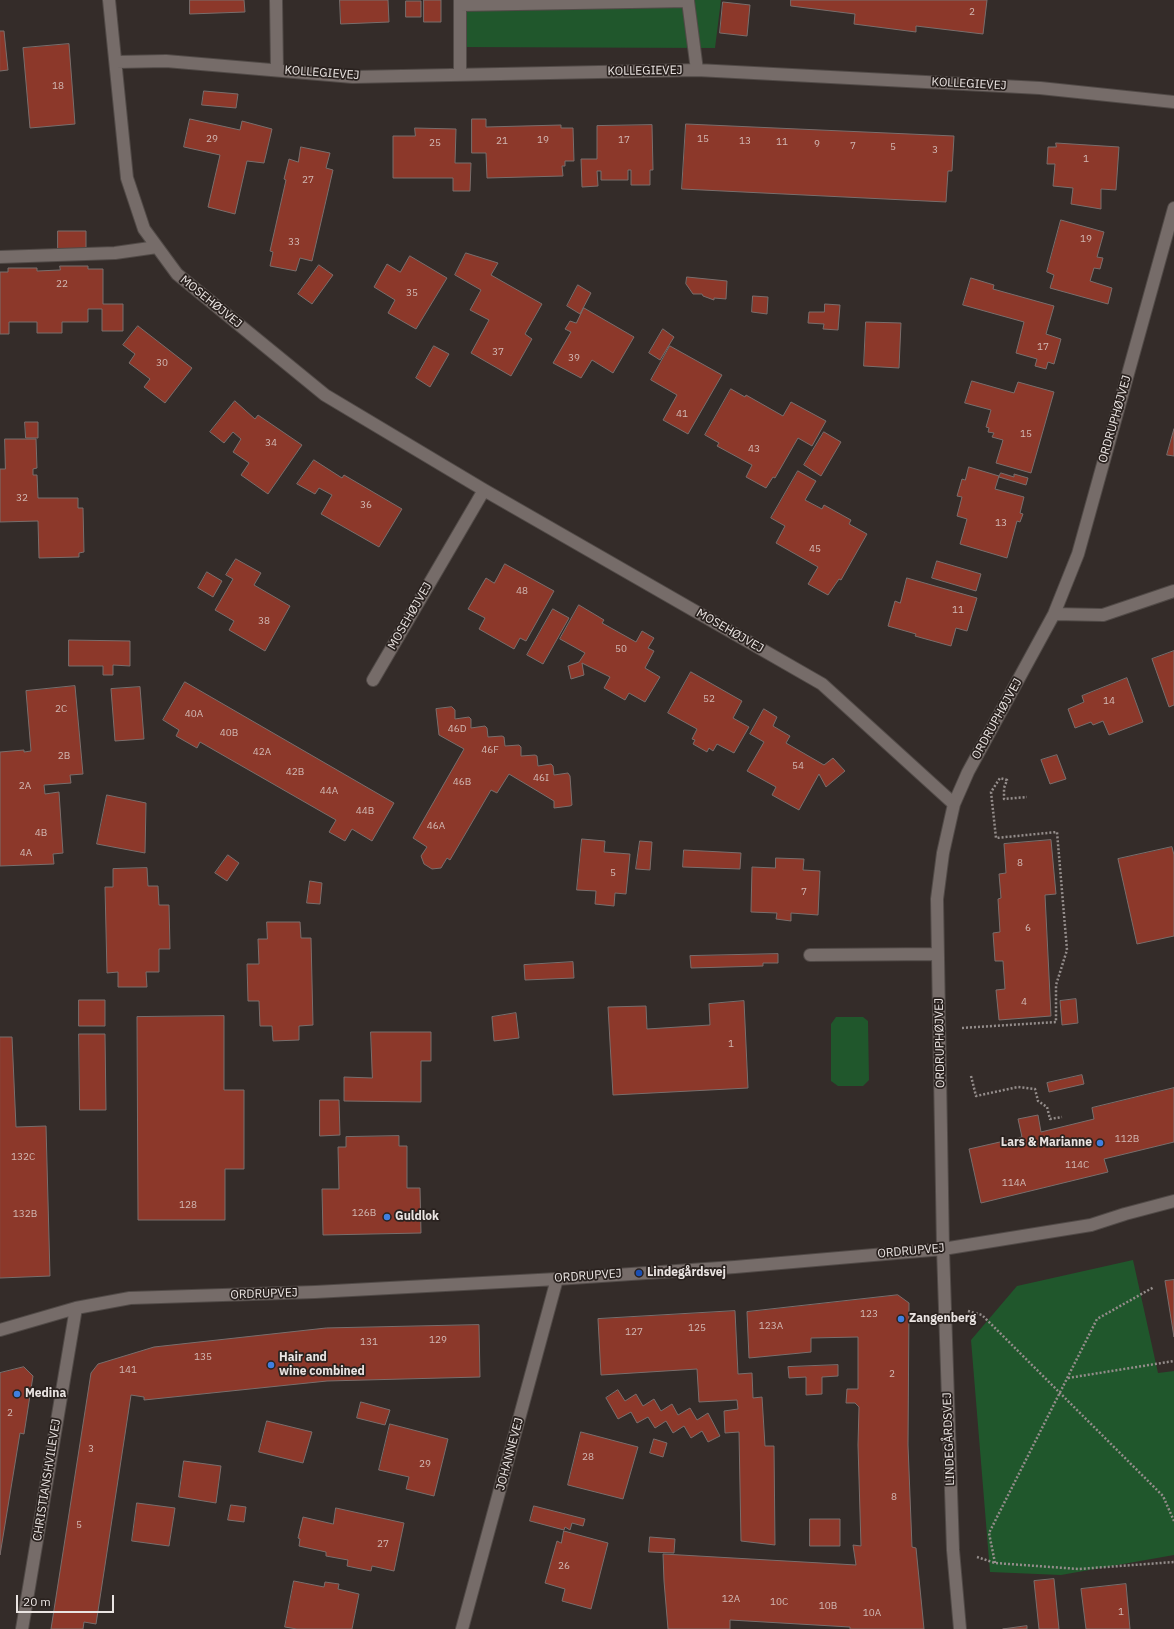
<!DOCTYPE html>
<html>
<head>
<meta charset="utf-8">
<style>
  body { margin:0 }
  #map { position:relative; width:1174px; height:1629px; overflow:hidden; background:#342c29; font-family:"IBM Plex Sans",sans-serif }
  canvas { display:block }
  .scale { position:absolute; left:16px; top:1595px; width:98px; height:18px; box-sizing:border-box; border:2px solid #eae4e2; border-top:0; padding-left:5px; font-size:12px; line-height:14px; white-space:nowrap; color:#eae4e2; -webkit-text-stroke:3px #2a221f; paint-order:stroke }
</style>
</head>
<body>
<div id="map">
<canvas width="1174" height="1629"></canvas>
<div class="scale">20 m</div>
</div>
<script>
const ctx = document.querySelector('canvas').getContext('2d');
ctx.lineJoin = 'round';
function fill(path, color) { ctx.fillStyle = color; ctx.fill(path, 'evenodd'); }
function stroke(path, color, width, dash) { ctx.strokeStyle = color; ctx.lineWidth = width; ctx.lineCap = dash ? 'butt' : 'round'; ctx.setLineDash(dash || []); ctx.stroke(path); }
function drawText(font, color, halo, rows, align = 'center') {
  ctx.font = font + ' "IBM Plex Sans",sans-serif'; ctx.lineWidth = 3.5; ctx.setLineDash([]); ctx.textBaseline = 'middle'; ctx.strokeStyle = halo; ctx.fillStyle = color; for (const [text, x, y, turn = 0] of rows) {
    ctx.save(); ctx.translate(x, y); ctx.rotate((+turn || 0) * Math.PI / 180); ctx.textAlign = isNaN(turn) ? turn : align; if (halo) ctx.strokeText(text, 0, 0); ctx.fillText(text, 0, 0); ctx.restore();
  }
}
const green = new Path2D(`
  M454,0H721L715,48L455,47Z
  M836,1017H863L868,1021L869,1080L863,1086H838L831,1081V1024Z
  M1133,1260L1158,1373L1174,1371V1555L1061,1575L990,1572L971,1340L1017,1286Z`);
const building = new Path2D(`
  M190,0H244L245,12L190,14Z
  M340,0H388L389,22L341,24Z
  M424,0H441V22H424Z
  M791,0H987L983,34L916,26V32L854,24L855,14L791,6Z
  M406,1H421V17H406Z
  M723,2L750,5L747,36L720,33Z
  M0,31H4L8,70L0,71Z
  M69,44L75,124L30,128L23,48Z
  M204,91L238,94L236,108L202,105Z
  M190,119L240,130L242,121L272,129L264,163L247,161L235,214L208,207L220,155L184,147Z
  M472,119H486V127L561,125V128H573L574,161H565V166H562L563,176L487,178L486,153H472Z
  M686,124L954,136L952,171H948L946,202L682,189Z
  M652,125L653,170H650V185H631V170H628V180H601V171H597L598,186L582,187L581,159H597V126Z
  M415,128L456,129L455,163H471L470,191H453V178H393V136H415Z
  M1056,143L1119,147L1116,190L1101,189V209L1071,204L1073,188L1053,186L1055,164H1047L1048,147H1056Z
  M301,147L330,153L326,168L333,170L312,261L300,258L296,271L270,266L273,252L270,251L286,180L284,179L289,159L298,162Z
  M1061,220L1104,232L1097,257L1103,258L1100,269L1094,268L1090,281L1112,288L1108,304L1050,288L1054,275L1047,272Z
  M58,231H86V249L58,250Z
  M466,253L498,263L491,275L542,304L525,334L532,339L511,376L471,353L489,320L470,310L481,290L455,275Z
  M410,256L447,278L416,329L388,313L395,300L374,287L387,264L400,272Z
  M319,265L333,275L312,304L298,294Z
  M60,266H88V269H103V304H123V331H102V309H88V322H62V333H37V322H9V334H0V272H8V268H37V271L60,270Z
  M687,277L727,281L726,299L714,298V300L703,296L702,294H693L686,284Z
  M971,278L994,285L993,289L1054,306L1046,334L1061,339L1054,364L1048,362L1046,369L1035,366L1037,359L1016,353L1024,322L963,305Z
  M578,285L591,293L580,314L567,306Z
  M753,296L768,297L767,314L752,312Z
  M825,304L840,305L838,330L823,329L824,324L808,323L809,312H824Z
  M584,308L634,337L613,373L592,360L581,378L553,363L571,332L565,329L570,321L576,323Z
  M866,322L901,323L899,368L864,366Z
  M138,326L192,368L165,403L144,387L150,379L129,363L135,354L123,345Z
  M663,329L674,337L660,360L649,353Z
  M434,346L449,354L430,387L416,378Z
  M670,346L722,375L688,434L663,420L677,395L651,380Z
  M972,381L1014,393L1018,382L1054,392L1031,473L996,463L1003,440L992,437L994,433L988,432L989,428L986,427L991,410L965,403Z
  M731,389L745,397L746,395L783,416L791,402L826,421L812,446L798,438L775,478L773,477L766,488L746,477L752,465L717,446L719,443L705,435Z
  M235,401L255,419L258,415L302,445L268,494L241,475L249,463L233,452L241,439L233,432L224,443L210,432Z
  M25,422H38V438H26Z
  M1174,429V456L1167,455Z
  M824,432L841,442L821,476L804,465Z
  M5,439H36L37,468L33,469V475H37L38,498H78V508H83L84,552L79,553V557L39,558L38,521L0,522V469H5Z
  M314,460L342,478L344,475L402,509L379,547L321,514L332,495L319,488L315,494L297,484Z
  M969,467L999,476L995,489L1024,497L1020,513L1023,514L1020,522L1017,521L1007,558L960,544L967,519L957,516L962,497L957,496L962,479L965,480Z
  M798,471L816,481L805,500L822,509L824,505L851,520L849,524L867,534L841,580L839,579L828,595L808,584L818,567L776,543L785,526L771,518Z
  M1001,473L1014,477V474L1028,478L1026,485L999,477Z
  M236,559L261,573L254,585L290,606L265,651L229,630L234,621L215,610L233,579L226,575Z
  M937,561L981,574L976,591L932,578Z
  M505,564L554,591L526,641L520,638L514,649L479,629L485,618L468,609L486,578L494,583Z
  M207,572L222,581L213,597L198,588Z
  M907,578L977,598L967,631L956,628L951,646L915,636L916,634L888,626L895,601L900,603Z
  M579,605L604,620L602,623L636,642L642,631L654,638L648,648L654,651L645,668L660,677L645,702L629,693L625,700L604,688L610,677L582,663L584,675L571,679L568,666L579,662L585,653L560,639Z
  M553,609L569,618L543,664L527,655Z
  M69,640L130,641V666L113,665V675H103V666H69Z
  M1174,651V705L1169,707L1152,659Z
  M691,672L742,701L733,718L749,727L734,753L717,744L713,751L709,748L707,752L693,744L695,740L692,739L697,729L668,713Z
  M1127,678L1143,722L1109,735L1103,721L1093,725L1091,722L1075,728L1068,709L1084,702L1082,696Z
  M185,682L394,803L372,841L352,829L345,841L329,832L336,820L200,742L197,748L176,736L179,730L163,720Z
  M75,686L83,774L70,775L71,783L44,785L45,794L59,792L63,853L53,854L54,864L0,866V752L24,750V752L31,751L26,691Z
  M140,687L144,739L115,741L111,689Z
  M452,707L455,710V719L469,717L471,719V728L485,726L487,728L488,737L502,736L504,737L505,746L519,745L521,747V756L535,755L537,756L538,766L551,764L553,766L554,775L568,773L570,776L572,805L570,806L554,808V801L509,774L497,793L491,790L450,860L447,858L441,868L432,869L424,864L421,856L427,847L413,838L464,749L439,735L436,709Z
  M764,709L777,717L773,726L790,736L786,743L824,765L833,758L845,771L826,787L819,774L799,810L772,795L776,787L747,771L764,742L750,734Z
  M1057,755L1066,779L1050,784L1041,760Z
  M107,795L146,803L145,853L97,844Z
  M582,839L605,841L604,852L630,854L626,894L615,893L614,906L595,904L596,891L577,890Z
  M1051,840L1056,894L1045,895L1051,1016L999,1020L996,990L1005,989L1003,961H995L993,933L1000,932L998,899L1001,898L999,874L1006,873L1004,844Z
  M640,841L652,842L650,870L636,869Z
  M1172,847L1174,855V936L1137,944L1118,859Z
  M684,850L741,853L740,869L683,867Z
  M228,855L239,863L227,881L215,873Z
  M776,858L804,859L803,870L820,871L818,915L791,913V921L776,919L777,913L751,912L752,867L775,868Z
  M147,868L148,886H158L159,905H169L170,949H159V972H146L147,987H118V972L107,973L105,887H113V869Z
  M310,881L322,883L320,904L307,903Z
  M267,922H300L301,938H311L313,1025L299,1026V1040L273,1041L272,1026H260L259,1001H248L247,964H259L258,939H267Z
  M778,954V963H763V966L691,968L690,956Z
  M573,962L574,978L525,980L524,965Z
  M1076,999L1078,1023L1062,1025L1060,1001Z
  M79,1000H105V1026H79Z
  M744,1001L748,1088L613,1095L608,1007L646,1006L647,1029L710,1025L709,1004Z
  M516,1013L519,1038L494,1041L492,1017Z
  M224,1016V1090H244V1169H225V1220H138L137,1017Z
  M371,1032H431V1061H421V1102L344,1101V1077L372,1078Z
  M79,1034H105L106,1110H80Z
  M0,1037H12L16,1127L46,1126L50,1276L0,1278Z
  M1082,1075L1084,1084L1049,1092L1047,1083Z
  M1174,1088V1142L1104,1159L1108,1172L981,1203L969,1149L1022,1137L1018,1119L1038,1115L1041,1132L1094,1119L1092,1108Z
  M320,1100H339L340,1135L320,1136Z
  M399,1136V1146H407V1188H420L421,1233L323,1235L322,1189H339L338,1147H346V1137Z
  M1174,1280V1337L1165,1281Z
  M898,1295L909,1303L908,1445L912,1547L916,1548L924,1629H850V1627L730,1620V1629H668L664,1581L663,1554L856,1565L853,1545L861,1546L858,1445L859,1407L855,1403H846L847,1389H858V1337L811,1338V1352L749,1358L747,1312Z
  M735,1311L738,1374L752,1373L753,1398L762,1397L765,1446H774L775,1545L741,1541L739,1432L725,1433L724,1411L738,1409L737,1400L699,1402L697,1369L601,1375L598,1319Z
  M479,1325L480,1377L327,1381L144,1400V1397L131,1395L96,1624L84,1622L83,1629H51L91,1373L98,1364L154,1347L326,1328Z
  M838,1365V1376L822,1377V1394L806,1395V1377L789,1378L788,1367Z
  M24,1367L33,1376L24,1434L20,1433L0,1555V1373Z
  M618,1390L625,1401L636,1394L643,1406L654,1399L661,1411L672,1404L678,1415L690,1408L697,1420L708,1413L720,1436L708,1442L702,1431L691,1438L684,1426L673,1433L666,1421L655,1428L648,1417L637,1423L631,1412L618,1419L606,1398Z
  M361,1402L390,1410L385,1425L357,1418Z
  M267,1421L312,1432L303,1463L259,1452Z
  M390,1424L448,1439L434,1496L406,1489L409,1477L379,1470Z
  M581,1432L638,1447L623,1499L568,1485Z
  M654,1439L667,1443L663,1457L650,1453Z
  M184,1461L221,1466L216,1503L179,1497Z
  M137,1503L175,1508L169,1546L132,1541Z
  M231,1505L246,1507L244,1522L228,1520Z
  M534,1506L585,1519L583,1526L572,1523L570,1530L565,1527L564,1530L530,1521Z
  M336,1508L404,1523L394,1571L372,1566L371,1571L347,1566L348,1560L326,1556V1552L299,1546L300,1539L298,1538L303,1517L333,1524Z
  M810,1519H840V1546H810Z
  M564,1531L608,1543L591,1609L562,1601L565,1589L545,1583L557,1541L561,1543Z
  M650,1537L675,1539L674,1553L649,1552Z
  M1054,1579L1059,1629H1039L1034,1581Z
  M294,1581L324,1587L325,1582L339,1584L338,1589L359,1594L352,1629H297L285,1627Z
  M1126,1584L1130,1629H1086L1081,1589Z
  M1027,1626V1629H1003Z`);
const path = new Path2D(`
  M962,1028L1056,1022V985L1067,950L1057,832L996,838L991,792L1000,778L1007,780L1004,788V799L1027,797
  M971,1076L976,1096L1018,1087L1035,1089L1038,1101L1047,1107L1050,1119L1062,1117
  M968,1311L982,1315L1163,1496L1174,1521
  M1068,1378L1174,1361
  M977,1557L995,1563L1079,1569L1174,1562
  M995,1563L989,1533L1097,1319L1154,1287`);
const minor = new Path2D(`
  M109,0L127,178L144,229L177,274L325,395L484,490L822,684L954,804
  M276,0L277,70
  M460,5L688,1L697,70
  M116,62L166,61L353,77L697,70L1040,88L1174,102
  M460,74V0
  M0,257L115,253L157,247
  M1054,614L1103,615L1174,591
  M373,680L484,490
  M810,955L938,954
  M0,1330L76,1308L130,1298L315,1292L557,1279L735,1267L943,1249L1091,1225L1125,1214L1174,1201
  M22,1629L76,1308
  M462,1629L557,1279
  M960,1629L953,1550L943,1249L937,899L943,853L954,804L968,772L1054,614L1078,554L1174,208`);
const markers = [
  [1100,1143,4,"#3f7fe0"],
  [387,1217,4,"#3f7fe0"],
  [639,1273,4,"#1a4fb4"],
  [901,1319,4,"#3f7fe0"],
  [271,1365,4,"#3f7fe0"],
  [17,1394,4,"#3f7fe0"]
];
const numberNames = [
  ["2",972,12],
  ["18",58,86],
  ["29",212,139],
  ["15",703,139],
  ["19",543,140],
  ["17",624,140],
  ["21",502,141],
  ["13",745,141],
  ["11",782,142],
  ["25",435,143],
  ["9",817,144],
  ["7",853,146],
  ["5",893,147],
  ["3",935,150],
  ["1",1086,159],
  ["27",308,180],
  ["19",1086,239],
  ["33",294,242],
  ["22",62,284],
  ["35",412,293],
  ["17",1043,347],
  ["37",498,352],
  ["39",574,358],
  ["30",162,363],
  ["41",682,414],
  ["15",1026,434],
  ["34",271,443],
  ["43",754,449],
  ["32",22,498],
  ["36",366,505],
  ["13",1001,523],
  ["45",815,549],
  ["48",522,591],
  ["11",958,610],
  ["38",264,621],
  ["50",621,649],
  ["52",709,699],
  ["14",1109,701],
  ["2C",61,709],
  ["40A",194,714],
  ["46D",457,729],
  ["40B",229,733],
  ["46F",490,750],
  ["42A",262,752],
  ["2B",64,756],
  ["54",798,766],
  ["42B",295,772],
  ["46I",541,778],
  ["46B",462,782],
  ["2A",25,786],
  ["44A",329,791],
  ["44B",365,811],
  ["46A",436,826],
  ["4B",41,833],
  ["4A",26,853],
  ["8",1020,863],
  ["5",613,873],
  ["7",804,892],
  ["6",1028,928],
  ["4",1024,1002],
  ["1",731,1044],
  ["112B",1127,1139],
  ["132C",23,1157],
  ["114C",1077,1165],
  ["114A",1014,1183],
  ["128",188,1205],
  ["126B",364,1213],
  ["132B",25,1214],
  ["123",869,1314],
  ["123A",771,1326],
  ["125",697,1328],
  ["127",634,1332],
  ["129",438,1340],
  ["131",369,1342],
  ["135",203,1357],
  ["141",128,1370],
  ["2",892,1374],
  ["2",10,1413],
  ["3",91,1449],
  ["28",588,1457],
  ["29",425,1464],
  ["8",894,1497],
  ["5",79,1525],
  ["27",383,1544],
  ["26",564,1566],
  ["12A",731,1599],
  ["10C",779,1602],
  ["10B",828,1606],
  ["1",1121,1612],
  ["10A",872,1613]
];
const streetNames = [
  ["KOLLEGIEVEJ",645,71,-1],
  ["KOLLEGIEVEJ",322,73,4],
  ["KOLLEGIEVEJ",969,84,3],
  ["MOSEHØJVEJ",211,302,39],
  ["ORDRUPHØJVEJ",1115,419,-74],
  ["MOSEHØJVEJ",410,616,-60],
  ["MOSEHØJVEJ",730,631,30],
  ["ORDRUPHØJVEJ",997,719,-61],
  ["ORDRUPHØJVEJ",940,1043,-91],
  ["ORDRUPVEJ",911,1251,-5],
  ["ORDRUPVEJ",588,1276,-4],
  ["ORDRUPVEJ",264,1294,-2],
  ["LINDEGÅRDSVEJ",949,1439,-92],
  ["JOHANNEVEJ",510,1454,-75],
  ["CHRISTIANSHVILEVEJ",47,1480,-81]
];
const poiNames = [
  ["Lars & Marianne",1092,1143,"right"],
  ["Guldlok",395,1217],
  ["Lindegårdsvej",647,1273],
  ["Zangenberg",909,1319],
  ["Hair and",279,1358],
  ["wine combined",279,1372],
  ["Medina",25,1394]
];
fill(green, '#20572c');
fill(building, '#8c382a');
stroke(building, '#796e6c', 1);
stroke(minor, '#514a47', 14);
stroke(path, '#948d8b', 2.5, [2, 2]);
stroke(minor, '#766c69', 12);
for (const [x, y, r, color] of markers) { const dot = new Path2D(); dot.arc(x, y, r, 0, 2 * Math.PI); ctx.fillStyle = color; ctx.fill(dot); stroke(dot, '#2a221f', 1.5); }
drawText('10px', '#d2b9b4', null, numberNames);
drawText('12px', '#eae4e2', '#2a221f', streetNames);
drawText('bold 12px', '#eae4e2', '#2a221f', poiNames, 'left');
</script>
</body>
</html>
